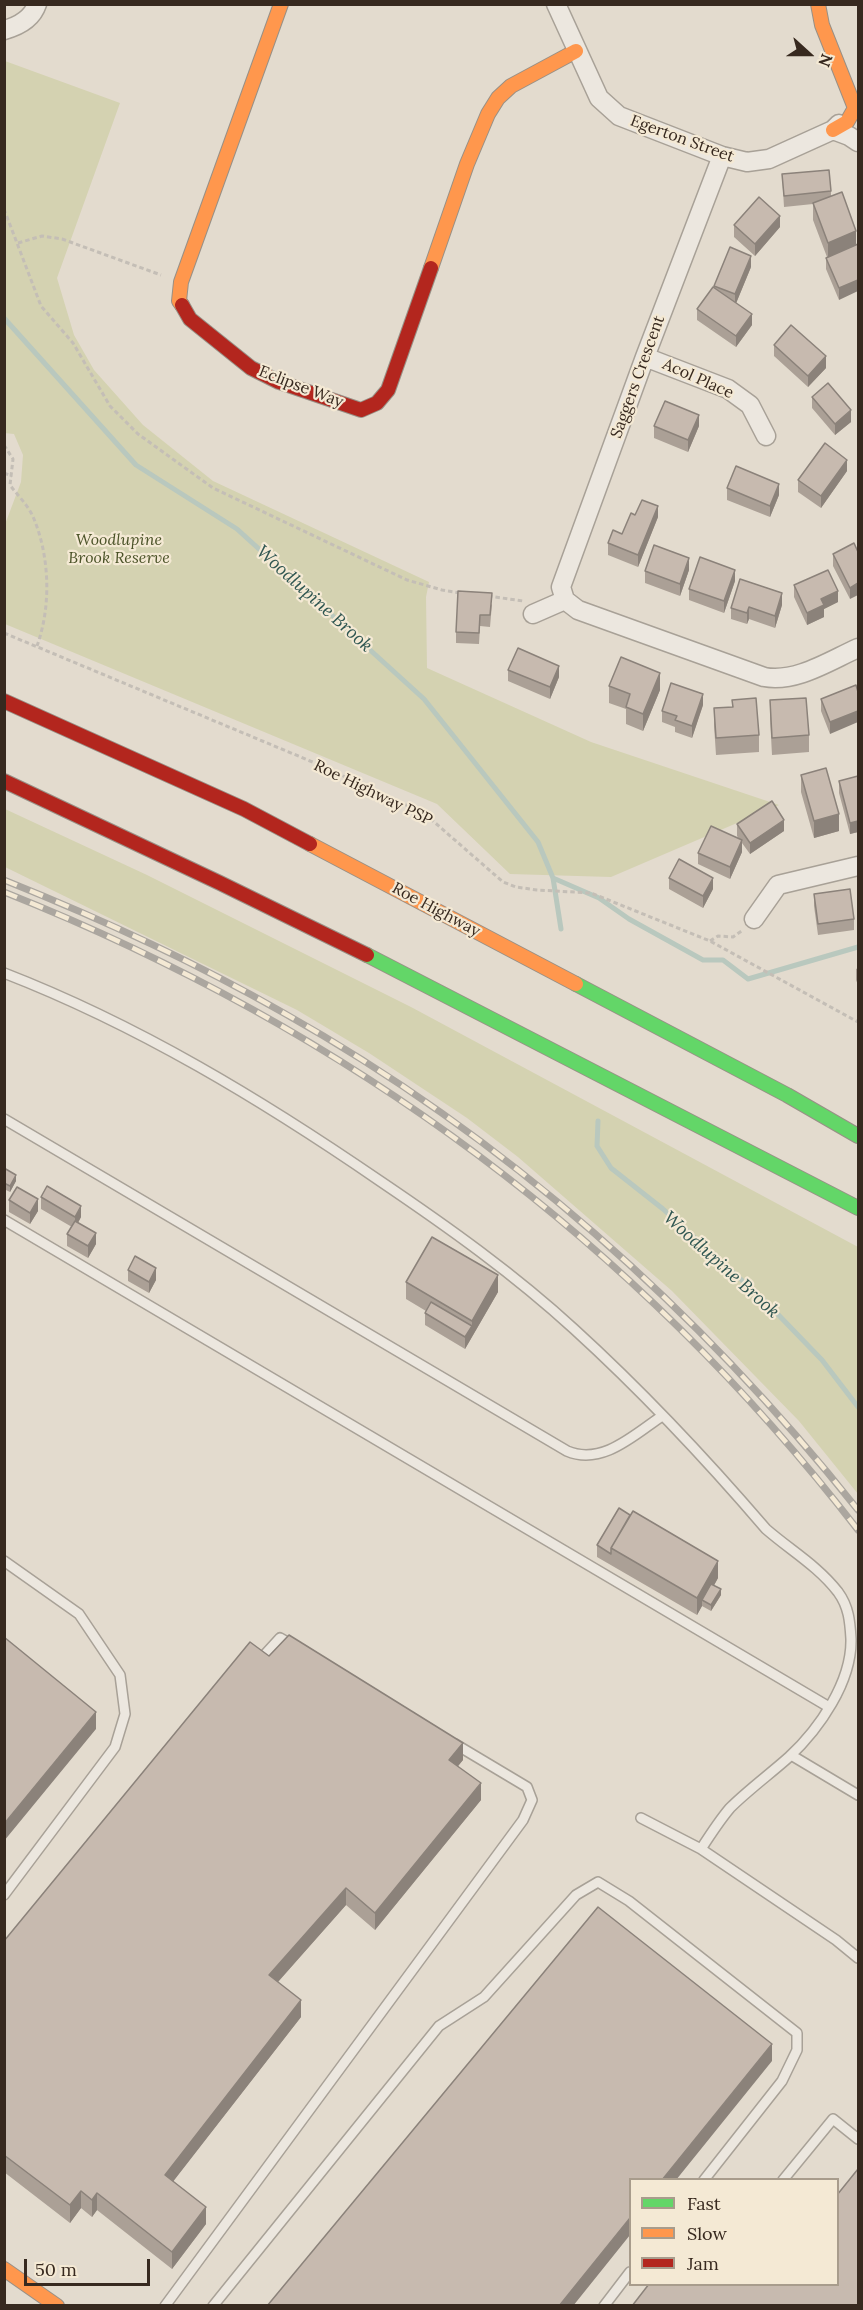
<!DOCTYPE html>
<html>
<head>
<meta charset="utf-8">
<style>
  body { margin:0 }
  #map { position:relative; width:863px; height:2310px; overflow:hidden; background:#e3dbce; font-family:Lora,serif }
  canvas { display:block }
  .frame { position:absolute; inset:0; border:6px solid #37291f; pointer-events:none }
  .legend { position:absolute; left:629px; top:2178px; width:210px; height:108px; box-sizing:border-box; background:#f4e9d4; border:2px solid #a89c8c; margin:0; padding:8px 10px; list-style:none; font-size:18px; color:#37291f }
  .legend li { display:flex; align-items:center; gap:12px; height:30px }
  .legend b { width:30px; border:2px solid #a89c8c }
  .north { position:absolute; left:779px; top:24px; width:60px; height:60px; -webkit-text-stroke:4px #f4e9d4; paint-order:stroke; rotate:111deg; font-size:16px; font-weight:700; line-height:24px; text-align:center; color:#37291f }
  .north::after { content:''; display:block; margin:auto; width:21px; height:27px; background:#37291f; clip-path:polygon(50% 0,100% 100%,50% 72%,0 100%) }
  .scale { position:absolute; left:24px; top:2259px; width:126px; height:27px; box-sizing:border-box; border:3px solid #37291f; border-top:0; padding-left:8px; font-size:18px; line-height:21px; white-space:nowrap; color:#37291f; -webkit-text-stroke:4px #f4e9d4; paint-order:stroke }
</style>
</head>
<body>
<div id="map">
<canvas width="863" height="2310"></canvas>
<div class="frame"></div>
<ul class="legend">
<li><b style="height:8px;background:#63d668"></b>Fast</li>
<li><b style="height:8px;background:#ff974d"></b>Slow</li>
<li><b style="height:8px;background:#b3261e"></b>Jam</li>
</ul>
<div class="north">N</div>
<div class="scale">50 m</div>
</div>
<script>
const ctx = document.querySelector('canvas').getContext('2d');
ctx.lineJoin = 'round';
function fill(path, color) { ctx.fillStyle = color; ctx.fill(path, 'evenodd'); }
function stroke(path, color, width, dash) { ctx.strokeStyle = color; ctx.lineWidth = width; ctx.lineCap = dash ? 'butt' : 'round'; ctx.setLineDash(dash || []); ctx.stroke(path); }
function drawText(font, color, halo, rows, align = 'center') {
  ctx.font = font + ' Lora,serif'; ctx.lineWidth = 4.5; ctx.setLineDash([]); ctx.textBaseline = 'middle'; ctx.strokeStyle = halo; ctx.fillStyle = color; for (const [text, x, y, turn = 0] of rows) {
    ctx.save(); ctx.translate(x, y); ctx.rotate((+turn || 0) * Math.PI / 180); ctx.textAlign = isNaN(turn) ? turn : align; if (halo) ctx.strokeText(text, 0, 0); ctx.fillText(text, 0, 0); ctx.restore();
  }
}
const green = new Path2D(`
  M5,61L120,103L57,278L74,335L94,370L143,425L213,481L429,582L426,597L427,668L591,742L779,805L611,877L510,874L437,804L5,624L4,527L21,482L23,455L14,434L4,433Z
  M5,809L147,875L411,1007L858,1247V1494L799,1421L672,1291L518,1157L467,1118L369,1053L297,1010L5,867Z`);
const stream = new Path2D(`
  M4,318L136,465L237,529L424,699L538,842L553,878L561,929
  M553,878L599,898L629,919L703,960H723L748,979L858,947
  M598,1121L597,1146L611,1168L663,1209L766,1302L822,1360L858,1407`);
const path = new Path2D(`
  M4,209L41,306L73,343L110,406L138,434L213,488L407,580L442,590L460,593
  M18,243L42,236L62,239L161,275
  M4,445L13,459L10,485C18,496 29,506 34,519C50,558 51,607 37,646
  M4,473L12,476
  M488,596L523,601
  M4,633L315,763L406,805L433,821L503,882L516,887L537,890L591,893L710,941L858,1022
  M710,941L718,936L733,937L743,930`);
const lane = new Path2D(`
  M4,973C138,1025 262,1100 380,1181C448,1227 514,1274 574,1329C642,1391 706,1459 766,1529C790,1550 818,1566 838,1592C849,1607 850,1622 851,1639C852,1682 819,1729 789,1757C770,1774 748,1790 730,1808C719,1821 710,1835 701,1849L836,1940L858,1958
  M4,1119L567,1451C602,1466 634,1435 662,1416
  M4,1220L829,1707
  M4,1561L79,1614L120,1675L125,1714L115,1747L4,1895
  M258,1662L280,1638L294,1646
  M791,1755L858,1795
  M641,1818L701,1849
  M783,2180L833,2119L858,2139
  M165,2306L523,1820L532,1800L527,1787L455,1744
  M213,2306L439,2026L484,1997L576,1895L598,1882L629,1901L797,2033V2050L782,2081L704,2180
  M604,2306L630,2272`);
const street = new Path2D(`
  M556,4L599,98L619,116L722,156L747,162L769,159L833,130L839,124
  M4,30C19,26 32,19 37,4
  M833,130L849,136L858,142
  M722,156L645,357L561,587L565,600L578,610L764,677C796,683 829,661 858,648
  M645,357L728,389L750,405L766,436
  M533,614L565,600
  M754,919L778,885L858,866`);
const fast = new Path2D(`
  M367,955L858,1208
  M576,984L787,1095L858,1136`);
const slow = new Path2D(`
  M818,4L822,25L855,108L847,122L833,130
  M431,268L467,164L488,114L498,98L511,86L576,51
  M182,305L179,301L181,282L281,4
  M310,844L576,984
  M4,2269L57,2306`);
const jam = new Path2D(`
  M182,305L190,319L251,368L279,382L361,410L377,403L388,390L431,268
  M4,701L244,809L310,844
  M4,781L220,883L367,955`);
const rail = new Path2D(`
  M4,880C99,918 193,961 282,1012C505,1137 700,1311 858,1510
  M4,892C346,1028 633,1239 858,1530`);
const wall = new Path2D(`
  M782,174L831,191V197L842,192L839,300L826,269V258L827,257L813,220V204L784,207Z
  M734,225L780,227L755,256L734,237Z
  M751,267L736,303L752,325L736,347L697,320V309L714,288V286Z
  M774,345L826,368L808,387L774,356Z
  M812,397L851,422L835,435L812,408Z
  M654,426H699L688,452L654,438Z
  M847,471L821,508L798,492V480Z
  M727,488L779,495L770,517L727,500Z
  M635,515L658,517L638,567L608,555V543L622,534Z
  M858,552L850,599L833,566V554Z
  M689,570L680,596L645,583V571Z
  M735,581L724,613L689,600V589Z
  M794,585L838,602L824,609V617L807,625L794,597Z
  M492,604L490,627L480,626L479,644L456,643V632Z
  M782,605L775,628L749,619L747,624L731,619V608Z
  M508,670L559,677L550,699L508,681Z
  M856,685L830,734L821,711V699Z
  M609,686L660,690L643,731L626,724V709L609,703Z
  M732,700L759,735V752L716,755L714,725V708L732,707Z
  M770,700L809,735V752L772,755L770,717Z
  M703,705L692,738L675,732V727L662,722V711Z
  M801,775L839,831L814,838L801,792Z
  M858,776V832L850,834L839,793V781Z
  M737,824L784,831L750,854L742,843V852L730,879L698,864V853L739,839L737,836Z
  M669,878L713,889L703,908L669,889Z
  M814,894L854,919V930L818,935L814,906Z
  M858,968V985L856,980V969Z
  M4,1168L16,1181L10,1192L4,1189Z
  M41,1197L81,1217L78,1223L96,1244L88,1258L67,1246V1234L72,1227L41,1209Z
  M9,1200L38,1211L30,1224L9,1212Z
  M128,1270L156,1280L149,1293L128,1281Z
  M406,1282L498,1292L465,1349L425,1325V1313L426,1311L406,1299Z
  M619,1508L718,1578L714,1585L721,1595L711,1611L702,1606L697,1615L597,1557V1545Z
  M269,1656L463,1760L458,1766L481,1800L375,1930L346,1905L278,1982L301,2017L173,2181L206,2224L172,2269L97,2210L92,2217L81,2208L70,2223L4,2172V1941Z`);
const shadedWall = new Path2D(`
  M780,216V227L755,256V244Z
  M856,231V248L828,260V243Z
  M751,256V267L735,306V294Z
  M858,280V291L839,300V288Z
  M752,314V325L736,347V336Z
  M826,356V368L808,387V376Z
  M851,410V422L835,435V424Z
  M699,415V426L688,452V440Z
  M847,460V471L821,508V496Z
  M779,484V495L770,517V506Z
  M658,506V517L638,567V555Z
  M689,558V570L680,596V584Z
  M735,570V581L724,613V601Z
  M858,583V595L850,599V588Z
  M838,591V602L824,609V617L807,625V613L821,599Z
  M782,593V605L775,628V616Z
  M749,607V619L747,624V613Z
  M559,666V677L550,699V687Z
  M660,673V690L643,731V714Z
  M703,694V705L692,738V726Z
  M858,711V722L830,734V722Z
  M839,814V831L814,838V821Z
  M784,820V831L750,854V843Z
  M858,821V832L850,834V823Z
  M742,840V852L730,879V867Z
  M713,878V889L703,908V896Z
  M16,1175V1181L10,1192V1186Z
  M38,1199V1211L30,1224V1213Z
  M81,1206V1217L75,1228V1217Z
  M96,1233V1244L88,1258V1246Z
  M156,1268V1280L149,1293V1282Z
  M498,1275V1292L465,1349V1337L472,1326V1321Z
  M718,1561V1578L705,1602L702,1600V1606L697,1615V1598Z
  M721,1589V1595L711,1611V1605Z
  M96,1712V1729L4,1841V1824Z
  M463,1743V1760L449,1777V1760Z
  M481,1783V1800L375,1930V1913Z
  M346,1888V1905L269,1992V1975Z
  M301,2000V2017L165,2192V2175Z
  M772,2044V2061L676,2180H662Z
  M81,2191V2208L70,2223V2205Z
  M97,2193V2210L92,2217V2200Z
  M206,2207V2224L172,2269V2252Z
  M630,2218V2235L573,2306H559Z`);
const building = new Path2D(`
  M829,170L831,191L784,196L782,174Z
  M842,192L856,231L828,243L813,203Z
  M759,197L780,216L755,244L734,225Z
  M858,244V280L839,288L826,258Z
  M730,247L751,256L735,294L714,286Z
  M713,287L752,314L736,336L697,309Z
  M791,325L826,356L808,376L774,345Z
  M828,383L851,410L835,424L812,397Z
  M665,401L699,415L688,440L654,426Z
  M825,443L847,460L821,496L798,480Z
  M736,466L779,484L770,506L727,488Z
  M642,500L658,506L638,555L608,543L613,530L622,534L631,513L635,515Z
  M854,543L858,552V583L850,588L833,554Z
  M654,545L689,558L680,584L645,571Z
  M700,557L735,570L724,601L689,589Z
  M828,570L838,591L821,599L824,605L807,613L794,585Z
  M740,579L782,593L775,616L749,607L747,613L731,608Z
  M458,591L492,593L490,615H480L479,633L456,632Z
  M518,648L559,666L550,687L508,670Z
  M621,657L660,673L643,714L626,707L630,694L609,686Z
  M671,683L703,694L692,726L675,720L677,716L662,711Z
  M856,685L858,692V711L830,722L821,699Z
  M756,698L759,735L716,738L714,708L733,707L732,700Z
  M806,698L809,735L772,738L770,700Z
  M826,768L839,814L814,821L801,775Z
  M858,776V821L850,823L839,781Z
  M772,801L784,820L750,843L737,824Z
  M711,826L742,840L730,867L698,853Z
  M679,859L713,878L703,896L669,878Z
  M850,889L854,919L818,924L814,894Z
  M4,1168L16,1175L10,1186L4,1183Z
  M47,1186L81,1206L75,1217L41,1197Z
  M17,1187L38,1199L30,1213L9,1200Z
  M75,1221L96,1233L88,1246L67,1234Z
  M432,1237L498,1275L472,1321L406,1282Z
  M135,1256L156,1268L149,1282L128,1270Z
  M431,1302L472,1326L465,1337L425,1313Z
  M619,1508L630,1515L611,1548V1554L597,1545Z
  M633,1511L718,1561L697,1598L611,1548Z
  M711,1584L721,1589L711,1605L702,1600Z
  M289,1635L463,1743L449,1760L481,1783L375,1913L346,1888L269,1975L301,2000L165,2175L206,2207L172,2252L97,2193L92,2200L81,2191L70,2205L4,2155V1941L250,1642L269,1656Z
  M4,1637L96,1712L4,1824Z
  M598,1907L772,2044L662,2180H630V2218L559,2306H267Z
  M858,2169V2306H632L649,2284H837V2195Z`);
const streetNames = [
  ["Egerton Street",682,139,20],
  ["Saggers Crescent",638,377,-70],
  ["Acol Place",698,379,24],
  ["Eclipse Way",301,387,21],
  ["Roe Highway PSP",373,793,26],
  ["Roe Highway",436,910,28]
];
const parkNames = [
  ["Woodlupine",119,540],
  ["Brook Reserve",119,558]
];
const waterNames = [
  ["Woodlupine Brook",314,599,42],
  ["Woodlupine Brook",721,1265,42]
];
fill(green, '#d4d2b1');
stroke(stream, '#b9c8be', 5);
stroke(lane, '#a8a197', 12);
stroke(street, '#a8a197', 21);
stroke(fast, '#989086', 16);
stroke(slow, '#989086', 16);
stroke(jam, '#989086', 16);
stroke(path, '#c4beb6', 3, [4.5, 3]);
stroke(lane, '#ece7df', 9);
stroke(street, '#ece7df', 18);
stroke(fast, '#63d668', 14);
stroke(slow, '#ff974d', 14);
stroke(jam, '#b3261e', 14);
stroke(rail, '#aba69f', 7);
stroke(rail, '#f4e9d4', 4.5, [14]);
fill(wall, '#aba096');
fill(shadedWall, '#8b827a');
fill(building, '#c7baaf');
stroke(building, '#8b827a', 1.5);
drawText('16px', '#37291f', '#f4e9d4', streetNames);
drawText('italic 16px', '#4a5227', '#f4e9d4', parkNames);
drawText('italic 18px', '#2f5651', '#f4e9d4', waterNames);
</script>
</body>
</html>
